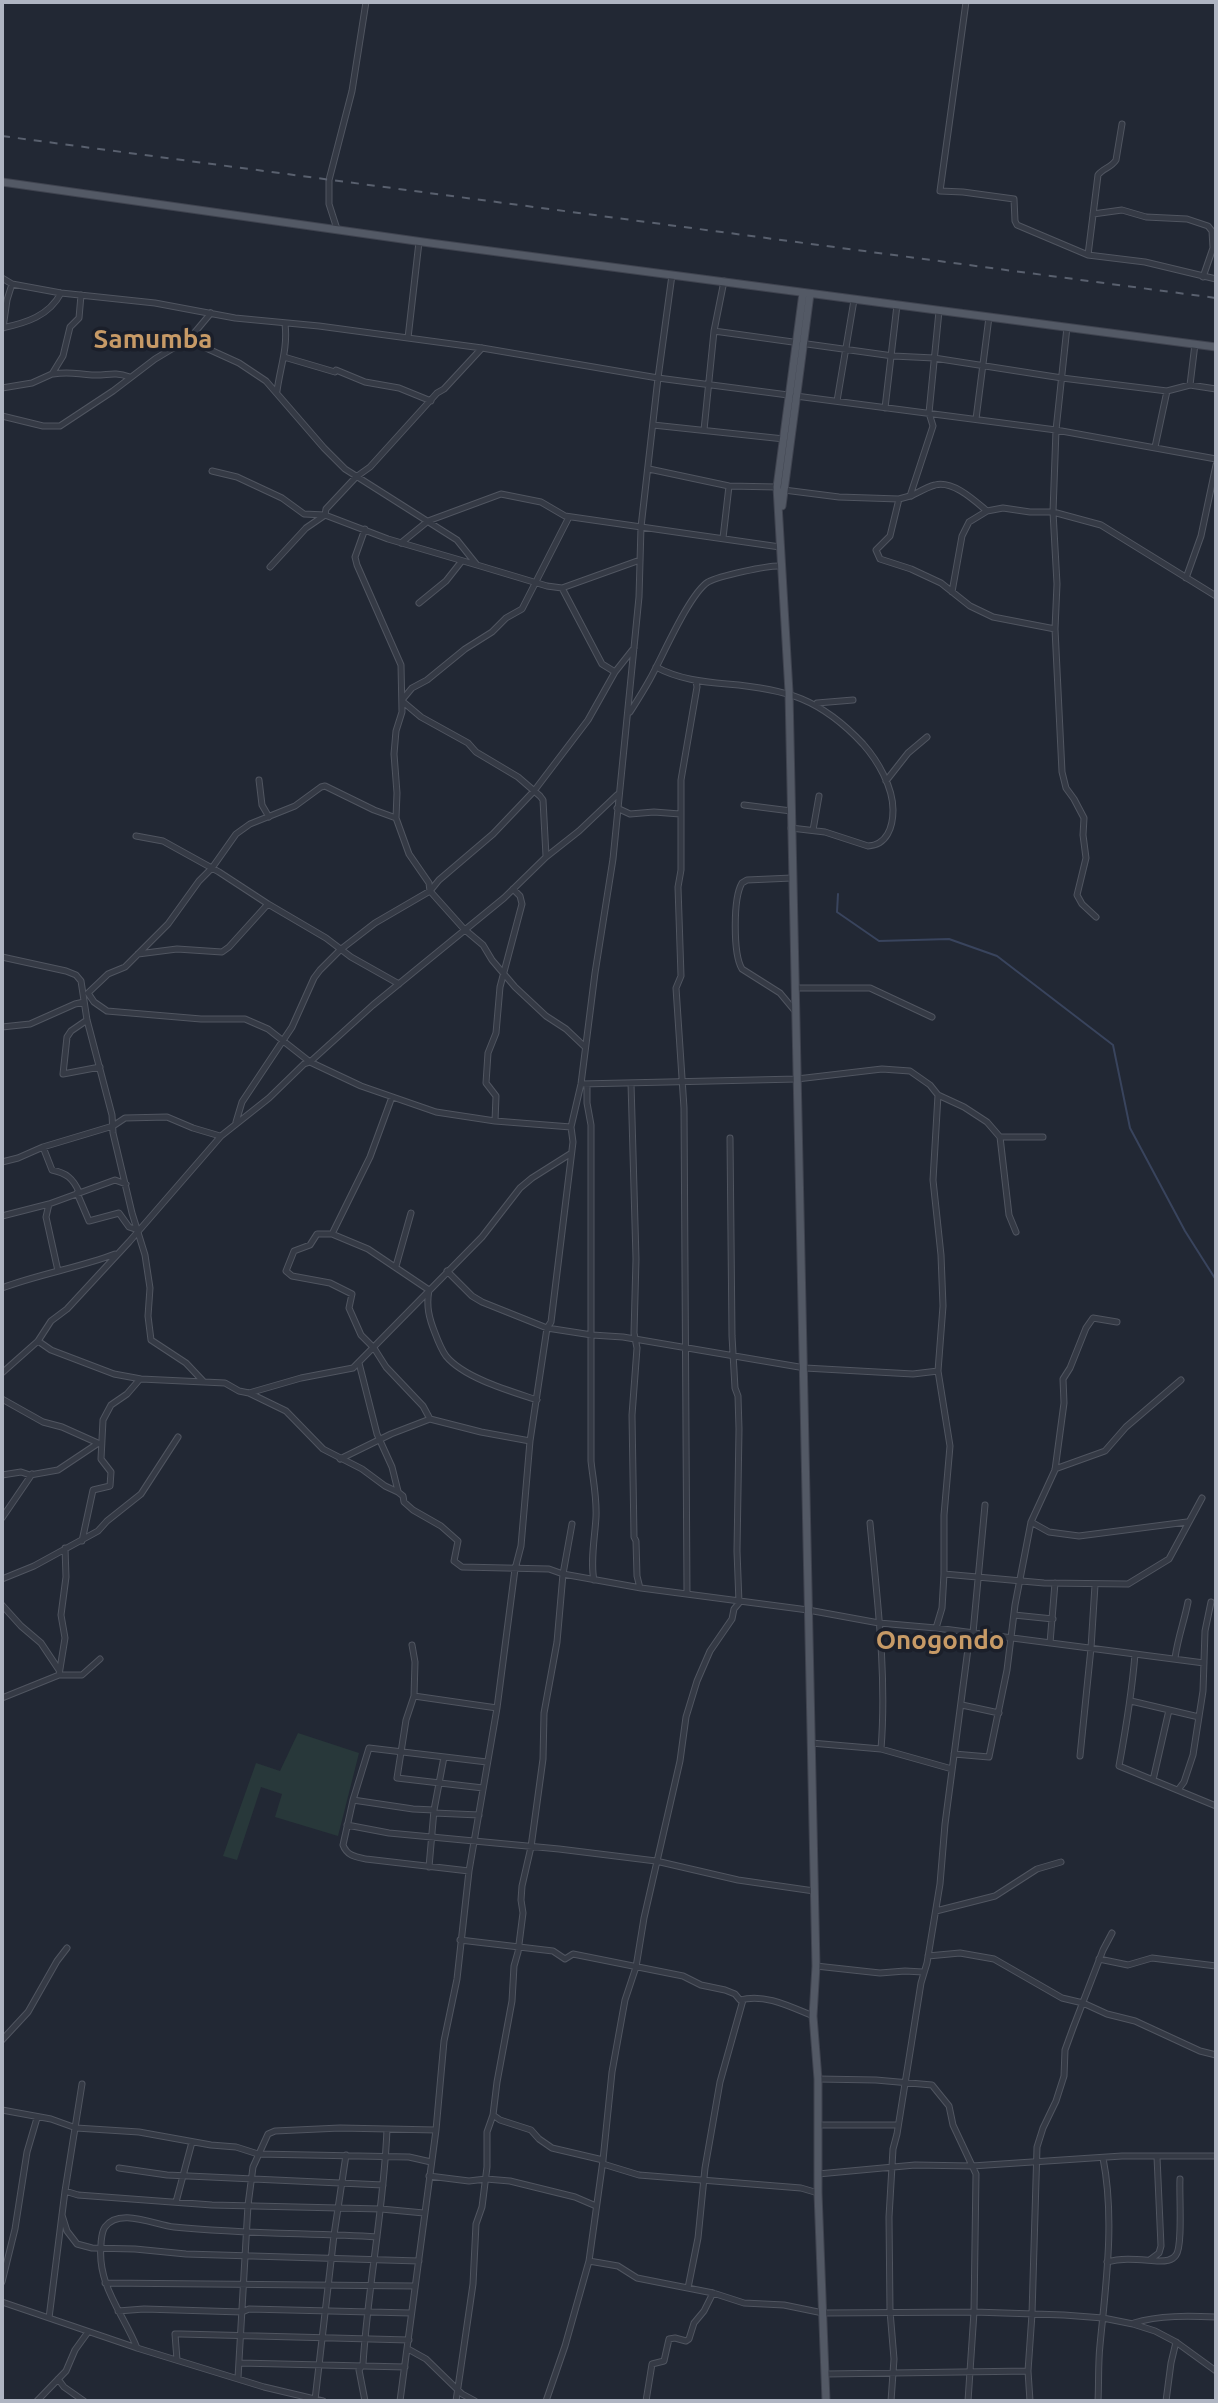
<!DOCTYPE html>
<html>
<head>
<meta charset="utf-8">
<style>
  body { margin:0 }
  #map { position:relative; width:1218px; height:2403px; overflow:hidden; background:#222834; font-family:Ubuntu,sans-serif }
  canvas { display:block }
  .frame { position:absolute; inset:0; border:4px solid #afb5c2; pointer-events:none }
</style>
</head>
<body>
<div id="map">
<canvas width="1218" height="2403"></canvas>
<div class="frame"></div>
</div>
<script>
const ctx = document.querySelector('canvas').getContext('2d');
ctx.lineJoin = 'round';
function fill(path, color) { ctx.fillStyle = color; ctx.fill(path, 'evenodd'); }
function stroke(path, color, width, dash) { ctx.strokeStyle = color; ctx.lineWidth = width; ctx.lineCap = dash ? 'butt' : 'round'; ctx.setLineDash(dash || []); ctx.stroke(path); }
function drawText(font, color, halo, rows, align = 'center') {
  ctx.font = font + ' Ubuntu,sans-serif'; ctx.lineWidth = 7; ctx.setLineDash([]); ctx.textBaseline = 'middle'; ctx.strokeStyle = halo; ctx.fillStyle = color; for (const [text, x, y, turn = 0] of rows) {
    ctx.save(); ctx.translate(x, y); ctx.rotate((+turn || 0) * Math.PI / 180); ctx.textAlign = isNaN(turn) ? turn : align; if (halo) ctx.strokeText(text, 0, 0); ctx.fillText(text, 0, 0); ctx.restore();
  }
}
const green = new Path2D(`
  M298,1733L359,1753L338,1836L275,1817L282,1794L261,1787L237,1860L223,1856L256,1763L280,1771Z`);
const stream = new Path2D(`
  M838,894L837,912L879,941L949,939L997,956L1113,1045L1130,1128L1185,1231L1216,1280`);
const minor = new Path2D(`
  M966,2L940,191L963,192L1014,199L1015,221L1017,225L1088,255L1145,262L1216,279
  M1093,214L1122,210L1146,217L1187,219L1208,226L1212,231L1213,248L1203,277
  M337,229L329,204V180L352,91L366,2
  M1088,255L1098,175C1103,168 1111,168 1116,160L1122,124
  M2,278L12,284L61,293L155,303L235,318L319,326L482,348L658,378L1056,430L1216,459
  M1067,327L1056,430L1053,512L1057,584L1055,629L1062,772L1066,788L1074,799L1084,818L1083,835L1086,858L1077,895L1082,904L1096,917
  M2,328C26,323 49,316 61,293
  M3,328L7,300L12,284
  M714,331L893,356L934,358L1062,378L1167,391L1190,385L1216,389
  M190,338L206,348L239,363L266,381L324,448L345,469L457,540L477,565L547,586L562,588L640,560
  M408,338L419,242
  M284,357L335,372L336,370L365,382L399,388L431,401
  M53,374C70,371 76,374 92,375C108,376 112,371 130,377
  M1190,385L1195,344
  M2,388L32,383L52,374L63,356L70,327L79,318L81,295
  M277,391C280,368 288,348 285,324
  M837,401L854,300
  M885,408L897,305
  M2,416L43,426H60L113,391L155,359L190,338L211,313
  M976,419L989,317
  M653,425L784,439
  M704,430L714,331L724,281
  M1155,447L1167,391
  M649,469L729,486L777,487
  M212,471L237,477L282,498L304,514L325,515L388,539L477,565
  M784,490L839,497L899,499L910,496L933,426L929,413L939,311
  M911,496C919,492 927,487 935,485C953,480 975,501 987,511
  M899,499L890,536L876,550L880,559L911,569L941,583L970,606L993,617L1055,629
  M365,529L355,557L357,565L401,665L402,712L396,731L394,754L397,793L396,818L409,854L429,883L430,891L464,929L483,945L492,960L515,987L546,1016L566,1029L585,1047
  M723,538L729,486
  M401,543L428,521L501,494L541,502L565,516L780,547
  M270,567L306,528L325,515L326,509L356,477L370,467L437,393L444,389L482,348
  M1186,578L1201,536L1216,465
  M562,588L602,664L615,672
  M952,592L962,536L969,522L987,511L1003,508L1030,512H1053L1101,525L1216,596
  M419,603L446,581L461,562
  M656,667C678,679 703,682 727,684C787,689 821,699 863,744C878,761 893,787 893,810C893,827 887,845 868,846L825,832L791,828
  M402,700L412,688L427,680L465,649L492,632L506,618L522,609L569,517
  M402,701L421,717L468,743L476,752L518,777L540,796L543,800L546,856
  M817,703L853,700
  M630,712C637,701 644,690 650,679C662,658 689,594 708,582C719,576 768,565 781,566
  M259,780L262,805L269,817
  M886,781L908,753L927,737
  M744,805L791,811
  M617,808L630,814L654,812L680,814
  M813,830L819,796
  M136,836L163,841L219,872L268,904L326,938L351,957L399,984
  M792,878L747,880L742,883C733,898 733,954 742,969L780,993L795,1011
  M138,954L177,949L222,952L229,947L267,905
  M2,957L66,971L76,975L81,981L87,1020L112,1115L113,1133L132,1213L145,1255L150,1288L148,1316L151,1340L186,1363L203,1381
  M796,988H870L932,1017
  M88,993L94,1002L107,1011L201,1019H245L268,1029L310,1062L361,1086L436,1112L495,1121L571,1127
  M88,993L108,974L125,967L168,924L199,881L212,868L236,834L250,824L295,806L321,787L325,786L374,810L396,818
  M87,1020L71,1031L67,1037L63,1074L100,1067
  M2,1027L30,1024L75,1004L84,1002
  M631,1083L636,1259L634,1333L637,1348L632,1415L634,1537L636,1541L637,1576L640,1588
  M581,1084L797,1079L882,1069L910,1071L930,1085L938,1095L964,1107L987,1122L1000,1137L1009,1215L1016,1232
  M587,1085V1103L591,1125V1461C593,1480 597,1498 596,1517C595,1536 590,1562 594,1580
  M392,1097L370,1157L332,1234L368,1249L429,1290C426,1306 429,1318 435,1333C438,1341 441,1349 446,1356C464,1378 510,1391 537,1400
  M495,1121L496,1096L486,1083L488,1053L496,1033L500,987L522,904L520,896L513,889
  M236,1122L242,1102L292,1027L314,978L320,970L340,950L375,923L430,891L439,880L493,834L534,791L588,720L615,672L634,648
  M1000,1137H1043
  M43,1147L52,1170C66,1173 73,1178 79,1192
  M2,1162L18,1158L43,1147L113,1126L125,1118L167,1117L193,1128L220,1136
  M77,1193L89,1221L119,1213L129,1227L138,1230
  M49,1204L46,1217L58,1271
  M2,1216L49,1204L115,1180L126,1184
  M332,1234H317L310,1245L294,1251L286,1271L292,1276L330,1283L352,1294L349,1308L361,1335L374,1348L386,1367L423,1406L430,1419L481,1432L530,1441
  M396,1266L411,1213
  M447,1271L472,1296L482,1302L547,1328L592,1335L623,1337L805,1368L913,1374L938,1371
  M2,1288C39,1274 78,1268 115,1254
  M38,1341L51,1350L114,1374L141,1379L225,1383L239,1391L249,1393L301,1378L353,1368L482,1237L520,1188L532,1178L570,1154
  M359,1363L377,1434L392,1467L398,1491
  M2,1373L38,1341L51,1321L67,1309L129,1242L221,1136L269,1098L304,1064L310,1062L373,1005L504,898L546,857L579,831L617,795
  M249,1393L286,1411L323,1449L362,1469L385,1486L398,1492L403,1496L404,1502L413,1510L441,1526L458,1541L454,1561L462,1567L549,1569L563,1574L641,1588L808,1610L879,1623L936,1628L1204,1663
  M2,1399L43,1422L62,1427L100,1444
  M340,1459L391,1434L430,1419
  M1055,1469L1105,1451L1126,1427L1181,1380
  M2,1475L21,1472L30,1475L58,1470L97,1444
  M2,1518L32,1474
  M1031,1522L1049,1532L1079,1536L1187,1522
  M870,1523C877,1598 887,1674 881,1749
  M82,1541L93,1490L110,1486L111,1472L101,1459L103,1420L111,1405L127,1394L140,1379
  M944,1574L1044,1583L1128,1584L1169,1559L1202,1498
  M2,1579L34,1566L98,1531L107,1521L141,1494L178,1437
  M687,1594L684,1108L676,988L681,976L678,887L681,870V780L697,687L696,681
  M2,1605L21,1626L41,1643L59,1670
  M1014,1615L1053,1619
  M936,1628L942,1608L944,1574V1515L950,1446L938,1371L943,1306L941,1255L933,1180L938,1095
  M1050,1643L1055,1583
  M412,1645L415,1662L414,1696L406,1720L397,1778L483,1788
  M1135,1654C1132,1692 1126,1728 1119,1766L1216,1806
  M1175,1658C1178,1637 1184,1622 1188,1602
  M59,1675L65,1638L61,1615L66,1577L65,1548
  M414,1696L497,1708
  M2,1698L59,1675H82L100,1659
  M1131,1701L1199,1717
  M962,1705L999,1713
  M811,1743L881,1749L952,1769
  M954,1754L989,1757L1007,1670L1015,1605L1031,1522L1055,1470L1064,1403L1063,1379L1070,1368L1086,1328L1093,1318L1117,1322
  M1080,1756L1091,1648L1095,1585
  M1153,1780L1169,1710
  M1178,1790L1184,1782L1193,1755L1203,1691L1205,1631L1211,1602
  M353,1800L413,1809L434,1810
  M434,1813L479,1815
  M347,1825L389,1833L559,1849L656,1861L738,1880L814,1891
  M429,1867L434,1810L444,1757
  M469,1871L366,1859C356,1857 347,1856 343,1845L353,1800L369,1748L487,1762
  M936,1911L995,1896L1037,1869L1061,1862
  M460,1940L553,1951L565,1959L573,1954L683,1976L701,1985L725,1990L735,1994L740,2000C765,1993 791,2007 813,2016
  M928,1956L960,1953L994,1959L1062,1998L1083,2003L1107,2014L1135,2021L1200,2051L1216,2055
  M1099,1959L1128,1965L1152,1958L1216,1966
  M816,1966L880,1973L905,1971L923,1972
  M2,2040L28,2012L57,1961L67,1948
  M818,2079L876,2080L932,2085L949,2106L953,2125L976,2174L974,2312L968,2401
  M2,2110L51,2119L76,2128L139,2132L211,2145L236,2147L258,2154L409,2157L431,2162
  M493,2115L500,2120L531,2130L539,2139L552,2148L603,2160
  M820,2125H898
  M603,2164L639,2175L801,2188L818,2193
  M119,2168L167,2175L383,2185
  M818,2174L915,2165L972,2166L1122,2156H1216
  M429,2176L469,2181L486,2179L510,2181L575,2197L596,2206
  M65,2191L78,2195L212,2205L381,2209L424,2213
  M176,2202L192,2142
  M62,2215L67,2231L77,2244L92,2248L135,2249L186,2254L419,2261
  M1151,2259L1159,2253L1161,2246L1157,2157
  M589,2261L618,2266L637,2278L713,2293L744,2303L784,2305L823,2313L974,2312L1064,2315L1103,2318L1133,2324L1155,2331L1176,2342L1216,2371
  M1107,2262C1124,2257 1141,2260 1159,2261C1165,2261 1172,2261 1176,2255C1183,2246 1179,2194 1180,2179
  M2,2282L15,2229L27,2152L37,2118
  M105,2283L415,2286
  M688,2288L698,2238L705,2168L720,2082L743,2000
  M2,2302L137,2348L264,2387L323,2401
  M118,2311L144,2309L242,2312L249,2309L411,2313
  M49,2318L65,2191L82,2084
  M1134,2323C1159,2315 1190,2316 1216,2317
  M137,2348C123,2313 97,2285 101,2245C101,2241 102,2231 105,2227C119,2207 155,2225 174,2227C242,2234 310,2233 377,2237
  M408,2349L426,2359L462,2394L475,2401
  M177,2360L175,2334H181L409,2340
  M240,2363L405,2367
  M826,2374L1028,2371
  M238,2378L248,2205L253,2167L268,2134L275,2131L340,2128L436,2130
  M58,2379L64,2387L84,2401
  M315,2400L334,2235L346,2155
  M37,2401L66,2371L75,2350L88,2332
  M365,2401L359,2370L363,2364C368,2285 384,2208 387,2129
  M400,2401L436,2130L444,2041L457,1979L469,1871L497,1708L515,1569L521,1546L530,1441L547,1328L551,1322L573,1142L571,1127L581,1084L595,973L613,859L639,597L641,527L658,378L672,275
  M456,2401L473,2284L476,2224L482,2207L487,2167V2132L493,2115L497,2082L512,2001L514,1966L518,1952L523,1913L521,1900L522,1886L531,1847L543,1759L544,1713L557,1642L563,1574L572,1524
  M546,2401L565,2346L589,2261L603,2160L612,2072L625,2000L636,1967L644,1918L680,1761L686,1717L697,1681L710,1651L732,1619L734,1609L739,1603L737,1551L739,1429L738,1396L735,1388L732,1336L730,1138
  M646,2401L652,2364L664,2361L669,2339L675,2338L686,2341L689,2339L694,2323L704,2311L713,2293
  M891,2401L894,2359L890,2311L889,2217L893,2149L897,2134L921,1983L927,1963L940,1884L945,1824L969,1641L973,1633L985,1505
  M1030,2401L1028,2371L1032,2314L1037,2147L1043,2128L1056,2101L1064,2076L1065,2050L1073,2028L1103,1950L1112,1933
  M1098,2401C1099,2382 1098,2363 1100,2345C1106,2283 1115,2219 1103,2158
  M1166,2401L1171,2363L1176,2342`);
const major = new Path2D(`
  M2,182L430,243L1216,347
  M803,293L777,487L789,692L816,1966L813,2016L818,2079V2193L826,2401
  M782,506L810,294`);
const rail = new Path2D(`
  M2,136L1216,298`);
const quarterNames = [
  ["Samumba",153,339],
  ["Onogondo",940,1640]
];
fill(green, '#28383a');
stroke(stream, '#39445d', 2);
stroke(minor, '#505560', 7);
stroke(major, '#3f434f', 9);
stroke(minor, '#353a45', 5);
stroke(major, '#535965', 7);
stroke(rail, '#59606e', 2, [8, 8]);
drawText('bold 26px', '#c79a66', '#1b1f2a', quarterNames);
</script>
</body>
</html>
